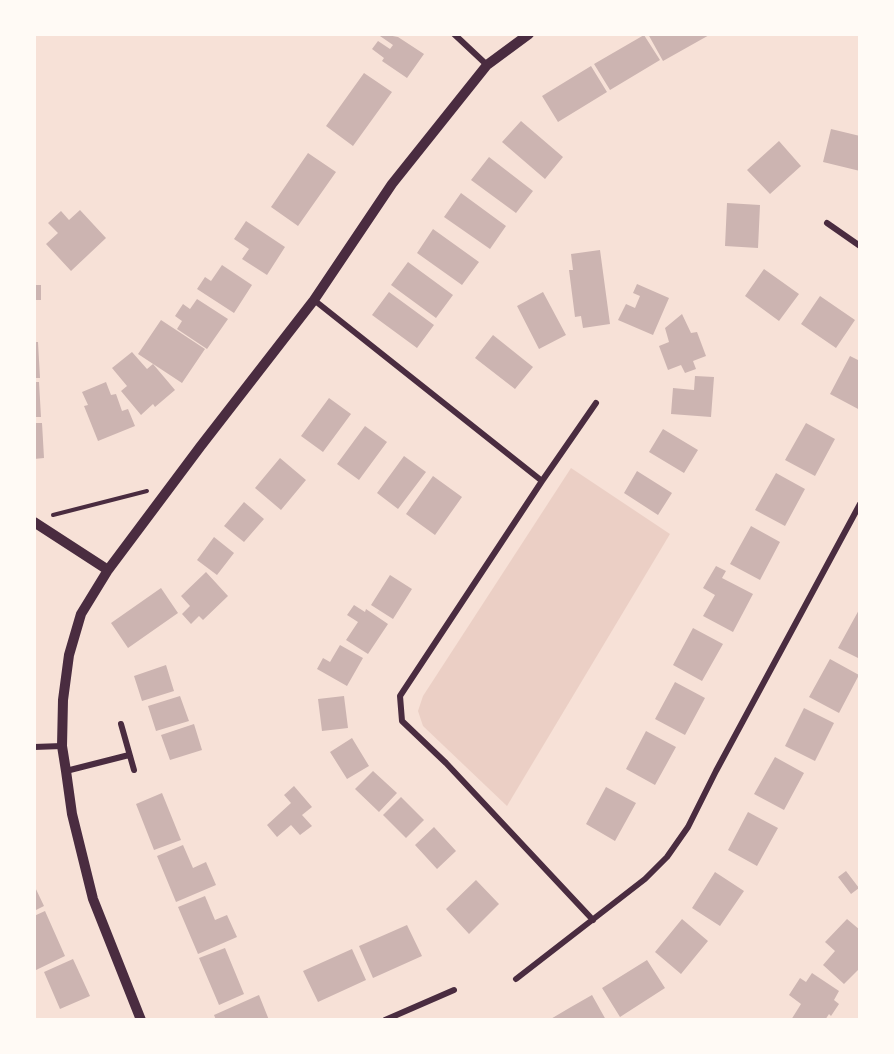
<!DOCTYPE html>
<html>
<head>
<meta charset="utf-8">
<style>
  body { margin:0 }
  #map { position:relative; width:894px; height:1054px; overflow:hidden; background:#f7e1d7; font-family:"Zilla Slab",serif }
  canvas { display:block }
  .frame { position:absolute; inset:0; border:36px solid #fffaf5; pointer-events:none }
</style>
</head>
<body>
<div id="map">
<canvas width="894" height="1054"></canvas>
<div class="frame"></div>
</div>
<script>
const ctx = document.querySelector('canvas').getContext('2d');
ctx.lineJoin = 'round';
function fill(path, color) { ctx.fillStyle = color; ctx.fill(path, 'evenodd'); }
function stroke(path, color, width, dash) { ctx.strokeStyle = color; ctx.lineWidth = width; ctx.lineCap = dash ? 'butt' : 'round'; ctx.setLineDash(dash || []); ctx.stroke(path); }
const green = new Path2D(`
  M571,468L670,534L507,806L423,726L418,711L423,696Z`);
const building = new Path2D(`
  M382,34L398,37L424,54L407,78L382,61L384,58L372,49L378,41L390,49L393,45L380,36Z
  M648,34H711L663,61Z
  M644,35L660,60L610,90L594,64Z
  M591,66L607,92L558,122L542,96Z
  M364,73L392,92L353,146L326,126Z
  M521,121L563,157L545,179L502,142Z
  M831,129L860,136V171L823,162Z
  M779,141L801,166L770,194L747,170Z
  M308,153L336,172L298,226L271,207Z
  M489,157L533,191L516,213L471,180Z
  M461,193L506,226L490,249L444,217Z
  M727,203L760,205L758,248L725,246Z
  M80,210L106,238L71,271L46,244L58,233L48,223L61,211L69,220Z
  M246,221L285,247L267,275L242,259L249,249L234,239Z
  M433,229L479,262L462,285L417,253Z
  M600,250L610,324L583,328L581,316L575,317L569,270H573L571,254Z
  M408,262L453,295L436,318L391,285Z
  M222,265L252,285L234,313L197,289L205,277L211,281Z
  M764,269L799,294L779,321L745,296Z
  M637,284L669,298L653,335L618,320L626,304L635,308L640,296L633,293Z
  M34,285H41V300H34Z
  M389,292L434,325L417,348L372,315Z
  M543,292L566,335L539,349L517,306Z
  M820,296L855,320L836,348L801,324Z
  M197,299L228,319L207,349L177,329L182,321L175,316L183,304L190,309Z
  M682,314L691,333L697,332L706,356L693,361L696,369L685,373L681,365L668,370L659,346L669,342L665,328Z
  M161,320L205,349L182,383L138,354Z
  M493,335L533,367L515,389L475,358Z
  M34,342H38L40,378H34Z
  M132,352L147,369L153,364L175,390L155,407L153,404L141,415L121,391L127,386L112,368Z
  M850,356L860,361V410L830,394Z
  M695,376L714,377L711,417L671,414L673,388L694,390Z
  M34,382H39L41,417H34Z
  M106,382L111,395L116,394L122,411L128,409L135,426L98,441L84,406L88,405L82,392Z
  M329,398L351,414L323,452L301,436Z
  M34,423H42L44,458L34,459Z
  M806,423L835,439L815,476L785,460Z
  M365,426L387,442L359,480L337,464Z
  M663,429L698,450L684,473L649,452Z
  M404,456L426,472L398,509L377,493Z
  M280,458L306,480L281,510L255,488Z
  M637,471L672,493L658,515L624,493Z
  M776,473L805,489L785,526L755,510Z
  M433,476L462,497L435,535L406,514Z
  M244,502L264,519L244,542L224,526Z
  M751,526L780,542L760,580L730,564Z
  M214,537L234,553L217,575L197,560Z
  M716,566L726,571L722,578L753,594L733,632L703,616L715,595L703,588Z
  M206,572L228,596L203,620L199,616L191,624L182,614L190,606L181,596Z
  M390,575L412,589L393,619L371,605Z
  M161,588L178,613L128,648L111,623Z
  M354,605L365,612L366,609L388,624L368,654L346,640L358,622L347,615Z
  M860,608V659L838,648Z
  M693,628L723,644L702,681L673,665Z
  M340,645L363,658L347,686L317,669L323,658L330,662Z
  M830,659L859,675L839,713L809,697Z
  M166,665L174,691L142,701L134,676Z
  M675,682L705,698L685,735L655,719Z
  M180,696L189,721L156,731L148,706Z
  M344,696L348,728L322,731L318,699Z
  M804,708L834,723L815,761L785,746Z
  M194,724L202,750L170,760L161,735Z
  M646,731L676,747L655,785L626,769Z
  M352,738L369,766L347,779L330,752Z
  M775,757L804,773L784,810L754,794Z
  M373,771L397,793L379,812L355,789Z
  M294,786L312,807L302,815L312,826L300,835L291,825L277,837L267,825L291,803L284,795Z
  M606,787L636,803L615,841L586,824Z
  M162,793L181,840L154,850L136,804Z
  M401,797L424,820L406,838L383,815Z
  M748,812L778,828L757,866L728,850Z
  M434,827L456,851L437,869L415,845Z
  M183,845L193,868L206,862L216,885L176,902L157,856Z
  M846,871L859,888L851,894L838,877Z
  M715,872L744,891L720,926L692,908Z
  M476,880L499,904L469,934L446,909Z
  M34,885L44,906L34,911Z
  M205,896L215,920L227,915L237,937L198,954L178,907Z
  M45,911L65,956L34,971V916Z
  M682,919L708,941L681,974L655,952Z
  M847,919L860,930V968L844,984L823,965L835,951L825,942Z
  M407,925L422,956L373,978L359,946Z
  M225,948L244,994L219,1005L199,958Z
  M352,949L366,980L318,1002L303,971Z
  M73,959L90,996L60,1009L44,972Z
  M647,960L665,988L620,1017L602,988Z
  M812,973L839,991L834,1000L839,1004L831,1016L829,1014L825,1020H791L801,1004L789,995L800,978L806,982Z
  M259,995L269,1020H216L214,1015Z
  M592,995L606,1020H549L571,1007Z`);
const path = new Path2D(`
  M53,515L147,491`);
const minor = new Path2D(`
  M454,34L487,65
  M827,223L860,246
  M314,300L542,481
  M121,724L134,770
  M34,747L62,746
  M66,771L129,755
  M593,920L446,763L402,721L400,696L542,481L596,403
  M516,979L645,879L667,857L688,827L716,771L860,504
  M385,1020L454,990`);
const tertiary = new Path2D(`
  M34,522L108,570
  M141,1020L93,899L72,814L66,771L62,746L63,700L69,655L81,614L108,570L200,447L314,300L392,184L487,65L529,34`);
fill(green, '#ebcfc5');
fill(building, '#ccb4b1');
stroke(path, '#4a2c40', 4);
stroke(minor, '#4a2c40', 6);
stroke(tertiary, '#4a2c40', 10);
</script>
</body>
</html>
